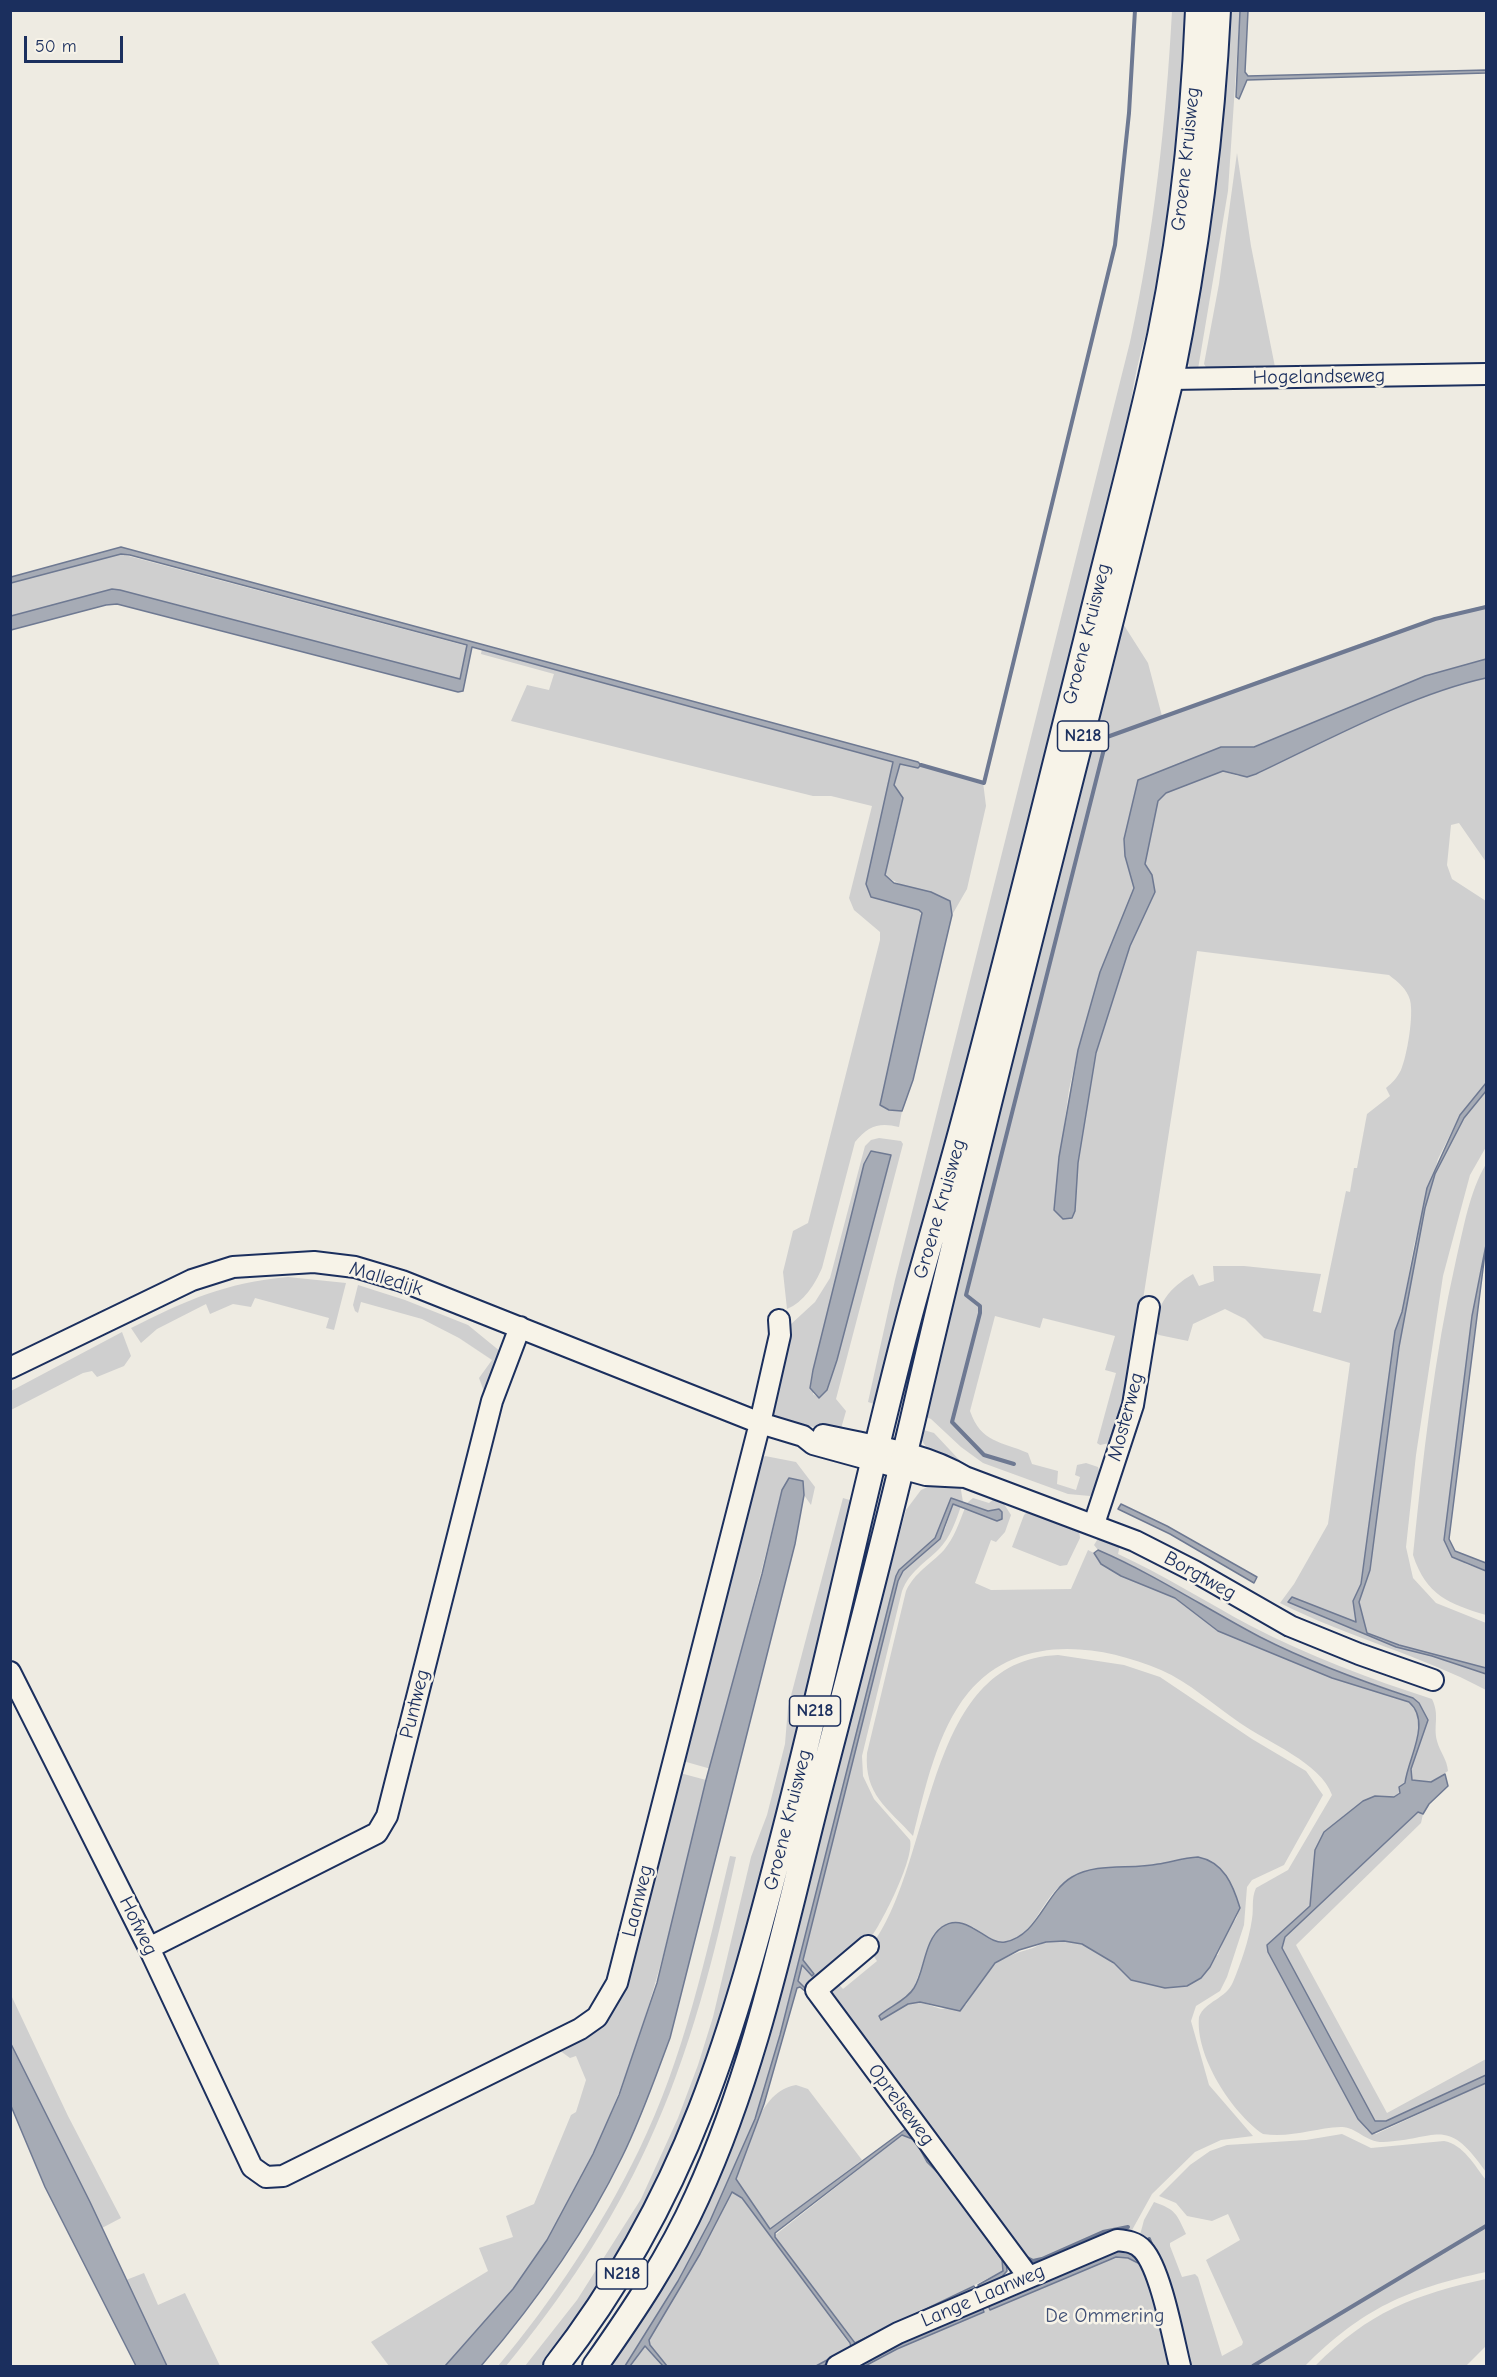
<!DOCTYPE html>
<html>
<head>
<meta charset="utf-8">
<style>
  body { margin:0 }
  #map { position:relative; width:1497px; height:2377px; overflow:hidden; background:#eeebe2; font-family:"Comic Neue",sans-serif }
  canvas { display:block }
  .frame { position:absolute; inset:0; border:12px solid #1b2f5e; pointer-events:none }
  .scale { position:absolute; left:24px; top:36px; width:99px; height:27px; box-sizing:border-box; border:3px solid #1b2f5e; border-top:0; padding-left:8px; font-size:18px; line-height:21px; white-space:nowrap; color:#1b2f5e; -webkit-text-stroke:4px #f7f3e8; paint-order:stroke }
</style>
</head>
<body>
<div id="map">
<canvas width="1497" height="2377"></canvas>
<div class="frame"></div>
<div class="scale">50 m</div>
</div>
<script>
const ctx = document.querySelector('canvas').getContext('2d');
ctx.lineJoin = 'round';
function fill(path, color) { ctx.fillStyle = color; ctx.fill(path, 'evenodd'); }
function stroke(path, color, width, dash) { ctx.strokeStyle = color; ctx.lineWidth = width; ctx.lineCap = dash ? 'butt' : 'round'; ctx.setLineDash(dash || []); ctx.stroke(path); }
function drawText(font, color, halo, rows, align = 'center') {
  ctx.font = font + ' "Comic Neue",sans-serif'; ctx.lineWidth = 5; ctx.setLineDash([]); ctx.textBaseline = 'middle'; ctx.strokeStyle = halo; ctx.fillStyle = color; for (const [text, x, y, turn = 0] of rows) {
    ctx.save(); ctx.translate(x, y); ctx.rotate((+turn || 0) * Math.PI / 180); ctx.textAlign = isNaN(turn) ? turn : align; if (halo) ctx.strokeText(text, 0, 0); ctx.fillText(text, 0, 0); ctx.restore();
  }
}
const green = new Path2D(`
  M1172,11H1191L1189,72L1157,305C1141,338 1127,408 1127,445L962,1099L898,1307L874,1404L868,1402L895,1280L1130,342C1154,233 1166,122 1172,11Z
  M1226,11H1240L1228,191L1197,375L1193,374L1185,358Z
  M1237,153L1251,246L1275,367H1206L1204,364L1219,284Z
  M121,554L467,646L460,679L120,590L112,589L11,616V583Z
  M1486,605V659L1425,676L1254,747H1221L1138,780L1124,839L1125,856L1134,888L1100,972L1078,1050L1069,1090L1055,1193L1075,1211L1078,1163L1096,1053L1130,946L1155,892L1152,876L1145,864L1158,801L1166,793L1223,771L1238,776L1256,774C1326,741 1412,694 1486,678V862L1459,823L1451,825L1447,865L1452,879L1486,901V1083L1460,1115L1438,1159L1414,1245L1402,1312L1395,1331L1361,1584L1353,1601L1356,1622L1292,1597L1288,1601L1396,1647L1432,1656L1486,1674V1690C1421,1655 1347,1637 1280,1603L1294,1584L1328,1524L1350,1363L1264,1338L1245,1319L1225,1309L1193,1324L1188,1341L1159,1335L1154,1332C1157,1304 1169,1288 1193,1274L1199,1286L1214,1281L1213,1266H1244L1321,1274L1313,1311L1321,1313L1346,1191L1350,1192L1354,1168H1357L1367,1114L1390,1096L1386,1088C1392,1083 1397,1078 1401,1070C1407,1056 1414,1015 1410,1000C1407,989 1398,982 1389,975L1197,951L1136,1345L1129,1390L1114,1442L1100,1445L1097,1443L1116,1373L1105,1370L1115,1336L1043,1318L1040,1328L995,1316L970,1411C981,1443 1001,1441 1028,1453L1032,1464L1058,1471L1057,1484L1076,1490L1080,1477L1075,1475L1077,1465L1086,1463L1098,1467C1102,1479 1098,1486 1090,1496L1068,1494L983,1463L961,1447L931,1419L921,1415L1120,619L1148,663L1162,716C1270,678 1376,633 1486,605Z
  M482,649L893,762L871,897L919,910L922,917L889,1110L902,1111L899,1127C879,1122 868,1126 855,1142L822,1268C815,1284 804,1302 787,1309L783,1272L793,1231L808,1223L880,940V932L854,910L849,898L872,806L831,796H813L511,721L527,685L549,690L554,674L481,654Z
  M900,764L918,768L921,765L983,782L986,806L967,889L952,915V909C941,903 888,880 885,875L902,805L903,798L894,785Z
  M1486,1091V1147L1470,1175L1443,1276L1416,1455L1406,1547L1413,1578L1436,1603L1486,1623V1669L1399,1645L1367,1633L1359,1602L1370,1570L1399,1347L1425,1208L1435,1174L1464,1118Z
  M879,1138L901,1141L903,1144L836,1399L846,1411L840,1432L783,1421L773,1414L771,1403L790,1325L815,1302L830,1278L865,1146L871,1140ZM875,1151L891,1156L837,1360L819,1398L813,1394V1370Z
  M1486,1164V1245L1477,1289L1444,1540L1466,1564L1486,1571V1615C1449,1604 1426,1595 1413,1555C1423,1457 1434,1357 1456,1260C1464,1227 1469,1193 1486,1164Z
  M288,1277L346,1283L334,1330L326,1328L329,1318L255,1298L251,1307L233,1304L210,1314L206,1304L157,1329L141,1343L131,1328C187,1300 224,1283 288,1277Z
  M358,1285L405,1300L468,1325L501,1352L485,1394L479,1378L492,1360L459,1338L422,1319L361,1302L358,1313L355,1311L353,1305Z
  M122,1332L131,1356L124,1366L97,1377L92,1371L83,1373L11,1410V1391Z
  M920,1429L934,1433L964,1465C947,1459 918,1452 920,1429Z
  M765,1456L796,1462L815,1487L811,1505L804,1495L803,1481L782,1490L711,1769L683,1761L759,1461Z
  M936,1483L960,1484L963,1502L951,1499L935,1538L896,1576C867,1689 839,1802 811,1916C794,1984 780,2056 754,2122C720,2208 677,2289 625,2366H601L695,2223L836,1768L906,1510L921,1490Z
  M843,1498L856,1502L740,1980L656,2199L546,2366H525L577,2300L641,2199L678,2118L698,2065L713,2017L751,1857L767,1815L785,1744L788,1707Z
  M973,1498L989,1503L995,1498L1004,1504L1011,1515L1005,1532L996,1542L991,1540L975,1583L991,1590L1071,1589L1088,1550L1094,1553L1101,1564L1121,1576L1175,1598L1218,1631L1332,1678L1409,1702C1417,1709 1420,1714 1420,1724C1414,1746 1413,1784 1394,1797L1375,1796L1363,1801L1324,1832L1315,1850L1310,1906L1267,1945L1268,1952L1358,2119L1367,2130L1376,2134L1486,2083V2172C1446,2115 1440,2139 1383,2142C1365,2142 1355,2126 1341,2127C1314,2128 1292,2138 1263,2134C1232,2113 1195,2056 1199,2017C1205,2001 1226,1999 1233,1982C1241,1963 1249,1940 1252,1919C1254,1908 1251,1899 1256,1888L1288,1870L1332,1795C1321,1763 1267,1742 1240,1723C1215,1706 1189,1682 1161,1670C1097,1643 1017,1634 968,1693C937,1731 925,1789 913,1836C888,1808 864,1795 867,1753L906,1591C915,1572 930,1565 944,1550C954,1538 959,1523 965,1508L997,1521L999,1509L988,1511L967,1503Z
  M953,1504L961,1506C956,1521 950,1538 939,1549C924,1564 910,1571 902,1591L862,1756L863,1776L874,1799L910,1840C915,1858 880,1928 867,1943C850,1961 827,1975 807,1990L798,1982L802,1964L814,1974L803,1960L898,1581L903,1571L945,1529Z
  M1030,1509L1079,1530L1080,1538L1067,1565L1060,1566L1012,1547L1024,1515Z
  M1099,1537L1120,1545L1118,1554C1164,1575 1206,1602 1251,1626C1309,1656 1370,1679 1432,1699C1440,1716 1433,1725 1437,1741C1440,1752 1447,1759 1448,1771L1431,1782L1412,1780L1411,1769L1428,1720L1413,1698L1306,1660L1259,1637L1132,1565L1098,1550L1094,1545Z
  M1058,1655L1124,1665L1160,1677L1252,1739L1306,1771L1323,1795L1284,1865L1252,1880L1247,1887L1244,1925L1227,1977L1220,1991L1196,2006L1191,2021L1209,2085L1253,2136L1221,2140L1195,2152L1152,2194L1131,2232L1048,2266L1028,2265L824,1987L835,1980L843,1989L877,1961L869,1949C936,1865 921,1660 1058,1655ZM1198,1857L1235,1893L1240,1908L1236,1919L1229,1926L1218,1955L1131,1980C1109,1958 1080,1933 1046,1942C1042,1943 1038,1946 1033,1948C991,1960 988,1967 966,2005L941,2009L920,2002L907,2004L882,2020L879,2017L913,1990L928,1949L973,1927L998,1943C1033,1941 1038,1905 1060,1886C1088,1862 1125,1871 1157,1864C1171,1862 1183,1858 1198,1857Z
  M680,1773L706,1780C669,1939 634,2098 548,2239C519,2286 482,2327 445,2366H389L371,2342L488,2271L479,2248L513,2237L506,2216L534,2204L571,2115L576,2112L586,2080L576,2056L570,2058L559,2050L602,2026L622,1997Z
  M1418,1812L1423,1814L1421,1823L1296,1945L1387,2113L1486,2059V2075L1386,2121H1375L1282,1948L1285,1937Z
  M730,1856L736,1857C715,1954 690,2054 648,2144C611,2225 562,2298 506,2366H498C553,2300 601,2228 639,2150C684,2058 706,1955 730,1856Z
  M11,1995L68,2116L121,2218L102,2228L11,2044Z
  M796,2085L808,2089L862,2160L770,2229L736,2179C748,2148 758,2091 796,2085Z
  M1342,2134L1371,2148L1444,2141C1463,2144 1475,2166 1486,2180V2272C1407,2289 1363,2308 1305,2366H1183L1140,2235L1144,2220L1154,2202C1176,2210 1176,2213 1186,2234L1170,2243V2246L1182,2277L1195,2274L1198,2277L1222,2356L1242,2345L1243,2342L1206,2260L1240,2240L1228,2214L1212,2221L1187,2216L1176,2203L1159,2196L1190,2165L1210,2151L1227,2145L1306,2140Z
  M902,2135L915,2140L927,2162L949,2184L1002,2260L1003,2271L856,2343L774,2236Z
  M733,2192L742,2198L851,2346L816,2366H667L650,2345L649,2340L728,2194Z
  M1143,2255L1174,2366H865L897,2349L984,2312L983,2309L989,2307L990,2310L1108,2259Z
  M144,2273L158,2305L185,2293L220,2366H167L126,2280Z
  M1486,2279V2346L1466,2366H1315C1369,2312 1413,2295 1486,2279Z
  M645,2346L663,2366H630Z`);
const water = new Path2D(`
  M1240,11H1248L1245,72L1248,76L1486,70V73L1247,80L1239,99L1236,97Z
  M121,547L918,762L921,765L918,768L900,764L894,785L903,798L885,875L894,883L931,892L950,901L952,915L913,1080L902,1111L889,1110L880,1105L922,913L919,910L871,897L866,884L893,762L472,647L463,691L458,692L117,604L106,605L11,630V616L112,589L120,590L460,679L467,645L130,555L121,554L11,583V577Z
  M1486,659V678C1412,694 1326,741 1256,774L1247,777L1223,771L1166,793L1158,801L1145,864L1152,875L1155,892L1130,946L1096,1053L1078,1163L1075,1211L1072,1218L1063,1219L1054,1210L1059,1157L1078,1050L1100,972L1134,888L1125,856L1124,839L1138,780L1221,747H1254L1425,676Z
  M1486,1083V1091L1464,1118L1435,1174L1425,1208L1399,1347L1370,1570L1359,1602L1367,1633L1399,1645L1486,1668V1674L1432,1656L1396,1647L1288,1602L1292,1597L1356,1622L1353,1601L1361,1584L1395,1331L1402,1312L1427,1188L1460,1115Z
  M871,1151L891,1155L837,1360L827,1390L819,1398L810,1388L813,1370L864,1164Z
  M1486,1245L1449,1539L1455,1551L1486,1563V1571L1452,1557L1444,1540L1472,1316Z
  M789,1478L803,1481L804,1495L795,1544L670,2038C655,2078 641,2119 622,2157C585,2233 536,2302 481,2366H445L513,2289L547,2240L593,2154L619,2095L657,1983L706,1780L762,1574L782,1490Z
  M951,1498L988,1511L999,1509L1002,1512V1519L997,1521L953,1504L940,1539L903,1571L898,1581L803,1960L814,1974L812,1976L802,1965L798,1981L807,1990L844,2038L806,1992L800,1987L797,1988L764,2104L736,2179L770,2229L907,2128L848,2043L1006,2259L1007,2271L999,2280L979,2288L978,2285L1003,2271L1002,2260L949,2184L927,2162L915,2140L902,2135L775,2233V2237L855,2343L974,2286L976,2290L874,2337L823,2366H816L851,2347L850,2343L742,2198L732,2192L700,2254L649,2340L650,2345L667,2366H663L645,2346L630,2366H625L678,2281L710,2221L755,2119L780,2035L896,1576L899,1570L935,1538Z
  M1121,1504L1167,1526L1257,1577L1254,1583L1170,1534L1118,1509Z
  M1098,1550C1154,1574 1205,1608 1260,1637C1309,1662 1361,1681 1413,1698L1419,1703L1428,1720L1411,1769L1412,1780L1431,1782L1445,1774L1448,1786L1429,1804L1423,1814L1418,1812L1285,1937L1282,1948L1375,2121H1386L1486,2075V2083L1372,2134L1358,2119L1268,1952L1267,1945L1310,1906L1315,1850L1324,1832L1363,1801L1375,1796L1394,1797L1400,1793L1399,1787L1405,1783C1408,1758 1432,1722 1409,1702L1332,1678L1218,1631L1175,1598L1121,1576L1101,1564L1094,1553Z
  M1198,1857C1224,1862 1233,1885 1240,1908L1210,1967L1201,1978L1187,1986L1165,1988L1131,1980L1114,1963L1082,1944L1064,1941L1046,1942L1019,1950L995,1963L960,2011L920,2002L908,2004L881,2020L879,2016C889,2007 907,2000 914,1988C925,1970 924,1940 942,1927C966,1910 987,1946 1005,1942C1038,1936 1045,1893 1072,1877C1097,1862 1131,1870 1158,1864C1171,1862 1183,1858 1198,1857Z
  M11,2044L90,2202L167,2366H136L45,2187L11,2106Z
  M1118,2250L1134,2254L1140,2264L1128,2258L1116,2257L990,2310L988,2305Z
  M982,2307L984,2312L897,2349L865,2366H854L904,2340Z`);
const stream = new Path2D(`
  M921,765L984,783L1115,245L1129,113L1135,10
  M1014,1464L984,1455L952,1422L980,1313V1306L966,1295L1107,737L1435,619L1486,607
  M1149,2239L1153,2249
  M1023,2256L1033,2261L1042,2259L1103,2232L1128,2227
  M1253,2366L1486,2226`);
const minor = new Path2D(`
  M1157,375L1171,379L1486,374
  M10,1368L192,1280L233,1267L314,1262L355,1267L402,1281L760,1423L803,1436L813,1444L926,1475L965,1477
  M823,1435C869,1445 924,1452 965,1477L1135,1541L1194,1571L1290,1626L1359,1654L1433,1680
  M1094,1524L1133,1405L1149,1307
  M10,1672L149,1948L252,2167L266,2177L283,2176L580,2029L597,2017L617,1983L760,1423L780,1335L779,1320
  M868,1946L816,1990L1028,2276
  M149,1948L377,1833L387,1816L492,1401L520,1327
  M837,2366L898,2333L1117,2240C1127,2241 1136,2242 1143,2250C1161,2270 1173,2338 1180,2366`);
const major = new Path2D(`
  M556,2366C688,2197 734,2030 786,1826C829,1659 864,1489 908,1322C925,1258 944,1195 961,1132C1005,969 1045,805 1086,641C1107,553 1131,466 1151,377C1179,257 1193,133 1198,10
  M595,2366C633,2312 670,2257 697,2197C754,2073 782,1938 815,1807C848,1679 882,1551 912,1423C993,1073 1086,727 1171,379C1196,256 1212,135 1218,10`);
const shields = [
  [1083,736,51],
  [815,1711,51],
  [622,2274,51]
];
const shieldNames = [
  ["N218",1083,736],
  ["N218",815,1711],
  ["N218",622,2274]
];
const streetNames = [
  ["Groene Kruisweg",1186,159,-84],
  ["Hogelandseweg",1319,377,-1],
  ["Groene Kruisweg",1087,634,-76],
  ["Groene Kruisweg",940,1209,-74],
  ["Malledijk",386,1279,17],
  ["Mosterweg",1126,1417,-75],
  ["Borgtweg",1200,1576,29],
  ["Puntweg",415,1704,-76],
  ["Groene Kruisweg",788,1820,-76],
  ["Laanweg",638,1901,-76],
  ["Hofweg",138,1926,64],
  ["Oprelseweg",901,2105,53],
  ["Lange Laanweg",983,2296,-23]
];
const parkNames = [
  ["De Ommering",1105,2316]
];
fill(green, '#cfcfcf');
fill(water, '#a6abb5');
stroke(water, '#6e7992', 1.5);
stroke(stream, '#6e7992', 4);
stroke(minor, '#1b2f5e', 24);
stroke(major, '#1b2f5e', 28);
stroke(minor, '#f7f3e8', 20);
stroke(major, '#f7f3e8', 24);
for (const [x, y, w] of shields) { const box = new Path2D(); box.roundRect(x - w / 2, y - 15, w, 30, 4.5); ctx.fillStyle = '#f7f3e8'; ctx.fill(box); stroke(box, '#1b2f5e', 1.5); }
drawText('bold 18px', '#1b2f5e', null, shieldNames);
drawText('20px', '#1b2f5e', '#f7f3e8', streetNames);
drawText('20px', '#3f4f75', '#f7f3e8', parkNames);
</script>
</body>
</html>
